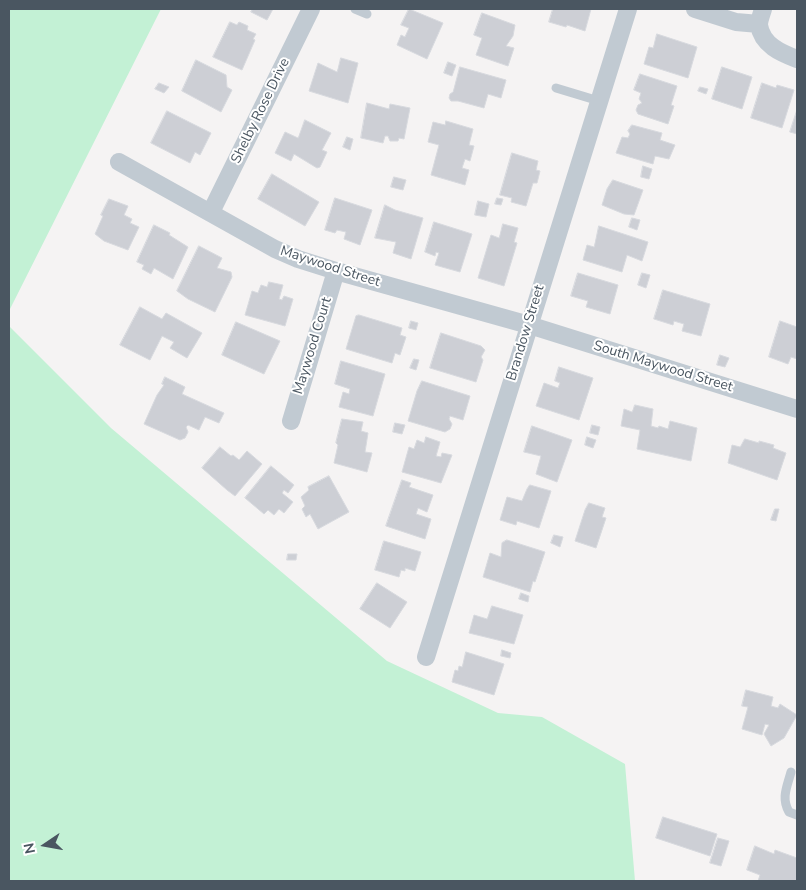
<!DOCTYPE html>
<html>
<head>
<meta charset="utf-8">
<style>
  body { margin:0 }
  #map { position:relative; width:806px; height:890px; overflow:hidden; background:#f5f3f3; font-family:"Nunito Sans",sans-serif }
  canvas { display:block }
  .frame { position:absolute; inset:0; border:10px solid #4a5661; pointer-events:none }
  .north { position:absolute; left:20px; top:820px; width:50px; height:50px; -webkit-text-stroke:4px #fff; paint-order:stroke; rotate:258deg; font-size:14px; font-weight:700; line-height:20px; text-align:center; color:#4a5661 }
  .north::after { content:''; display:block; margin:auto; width:18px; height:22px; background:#4a5661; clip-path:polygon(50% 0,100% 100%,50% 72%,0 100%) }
</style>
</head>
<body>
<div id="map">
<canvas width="806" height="890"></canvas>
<div class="frame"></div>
<div class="north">N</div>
</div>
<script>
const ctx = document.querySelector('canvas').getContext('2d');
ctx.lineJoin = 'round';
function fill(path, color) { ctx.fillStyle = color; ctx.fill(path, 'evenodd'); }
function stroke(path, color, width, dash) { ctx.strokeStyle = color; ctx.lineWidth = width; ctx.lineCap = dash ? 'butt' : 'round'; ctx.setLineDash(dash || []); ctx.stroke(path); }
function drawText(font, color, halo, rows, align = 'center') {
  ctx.font = font + ' "Nunito Sans",sans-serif'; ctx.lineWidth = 4; ctx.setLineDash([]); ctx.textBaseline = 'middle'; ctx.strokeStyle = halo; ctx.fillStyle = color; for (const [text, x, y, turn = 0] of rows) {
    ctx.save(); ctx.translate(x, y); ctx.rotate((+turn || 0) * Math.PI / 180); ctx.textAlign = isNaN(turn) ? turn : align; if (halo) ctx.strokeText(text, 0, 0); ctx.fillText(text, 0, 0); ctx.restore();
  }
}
const green = new Path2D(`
  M9,9H161L9,311Z
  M9,326L111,428L387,661L498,713L542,717L625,764L635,881H9Z`);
const building = new Path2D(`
  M253,9H273L267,20L251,12Z
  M409,9L443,23L427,59L397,45L401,35L405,37L409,28L401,25Z
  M553,9H591L585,31L567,25L566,27L549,22Z
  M482,13L515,25L513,36L506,46L514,48L508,66L476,55L482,38L474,35Z
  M230,22L237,25L239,22L248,26L247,30L256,34L253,39L255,40L242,70L213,57Z
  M657,34L697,47L688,78L644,64L649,47L653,48Z
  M341,58L358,63L348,103L309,91L318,63L337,72Z
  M196,60L226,75L227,87L232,90L221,112L182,91Z
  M448,62L456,65L452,76L444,73Z
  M460,67L506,80L501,98L488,94L484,108L458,101H451L449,98L450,94L453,92Z
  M722,67L752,77L742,109L712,99Z
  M640,74L677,86L671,105L674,106L668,124L638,114L636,110L638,105L642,103L639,99L641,93L634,90Z
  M159,83L169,87L164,93L155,89Z
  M762,83L776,88L777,85L794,90L782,128L751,118Z
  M700,87L708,89L706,94L698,91Z
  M367,103L389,109L390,104L410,108L404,139L399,138L398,141H390L388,136H385L383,143L361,138Z
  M797,110V134L790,132Z
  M167,111L211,133L200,155L195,152L190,163L151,143Z
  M305,120L331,133L322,150L327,152L320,167L317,168L294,154L291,161L275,153L285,132L298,138Z
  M446,121L473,129L469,145L474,146L470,161L465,159L462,168L469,170L465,185L431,175L439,145L428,142L433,122L445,125Z
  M632,125L662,133L660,140L675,145L669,159L655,156L653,164L616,153L622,137L628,138L630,134L628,131Z
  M347,137L353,139L350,150L343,147Z
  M512,153L538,161L536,170L540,171L537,183H533L526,206L511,202L512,198L500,195Z
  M643,166L652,169L649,179L641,177Z
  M272,174L319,202L305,226L258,199Z
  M394,177L406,180L403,190L391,187Z
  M613,180L643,190L634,215L624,214L602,205L607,189Z
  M335,198L372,210L360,245L344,239L346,232L337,230L335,233L325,230Z
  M497,198L503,199L501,205L495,204Z
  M109,199L128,206L124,215L132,219L130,223L139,227L128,250L104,241L95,234L103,216L101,215Z
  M478,201L489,204L486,217L475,215Z
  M385,205L395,210L423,218L411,259L393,253L396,242L375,238Z
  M632,218L640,220L637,230L629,227Z
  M434,222L472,234L460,272L435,265L439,253L436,252L435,256L425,252Z
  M503,224L518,228L514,242L517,243L504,286L478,278L491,235L499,238Z
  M154,225L170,233L169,235L188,247L173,279L154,268L151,274L142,269L144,265L137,262Z
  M599,226L648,242L642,261L627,255L622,272L583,260L587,245L594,247Z
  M199,246L222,258L217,268L231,272L232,277L215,312L188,299L177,291Z
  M578,273L618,285L610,314L586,307L588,301L571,296Z
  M642,273L650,275L646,288L638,285Z
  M269,282L283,285L279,299L282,300L284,296L293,299L285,326L245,315L252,291L258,293L261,285L267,287Z
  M663,290L710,304L701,336L682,331L684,324L674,321L673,325L654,319Z
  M140,307L162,319L166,313L202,333L187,358L170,348L174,342L162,336L150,360L120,345Z
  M359,315L402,328L400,335L406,337L400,355L395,353L392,363L346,349L356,316Z
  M411,321L418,323L416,330L409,328Z
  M780,321L797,327V359L791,357L788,364L769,357Z
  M236,322L280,341L264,374L222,355Z
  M441,333L481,346L485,350L481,357L483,360L476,382L430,368Z
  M720,355L729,358L725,367L717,365Z
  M414,359L419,360L416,370L410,368Z
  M341,361L385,374L373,416L339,407L343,392L349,394L350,389L335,384Z
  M559,367L593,378L579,420L536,406L544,383L558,388L560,383L555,381Z
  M165,377L185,387L182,394L224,413L219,423L205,417L199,430L188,425L186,427L188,432L185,438L180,440L144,424L157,395L164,385L162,384Z
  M422,381L470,396L463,420L450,416L449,419L452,424L450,429L445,432L408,421L417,391Z
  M635,405L653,409L651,426L658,428L659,426L668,429L670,421L697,428L691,461L637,449L640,430L621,426L624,409L632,412Z
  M342,419L363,422L361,431L368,433L365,452L372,453L367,472L334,463L338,445L336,443Z
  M395,423L405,425L402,434L393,432Z
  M592,425L600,427L598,435L590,433Z
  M532,426L572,440L557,482L536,474L541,456L524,452Z
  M426,437L440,442L436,456L441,457L442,453L452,455L441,483L402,472L409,447L414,449L417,440L424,443Z
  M587,437L596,440L593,448L585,445Z
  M745,439L759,443V441L774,445L773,448L786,453L777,480L728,463L732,445L740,447Z
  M220,447L231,456L233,455L239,460L247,451L262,464L235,496L227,490L202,468Z
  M271,466L294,485L288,493L284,490L282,493L293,502L284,513L279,509L274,515L268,510L264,514L245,498Z
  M329,476L349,512L318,529L310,514L306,517L302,509L305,506L301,497L309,490L308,487Z
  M402,480L411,483L409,487L433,495L427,512L418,508L416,514L431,519L425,539L386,526Z
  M530,485L551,491L539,528L517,521L516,525L500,520L507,497L522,501L527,489Z
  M589,503L605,508L602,517L606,518L596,548L575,541L585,510Z
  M775,509H779L776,521L771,520Z
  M554,535L563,537L560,547L551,543Z
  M507,540L545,552L535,582L533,581L530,592L483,577L490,553L501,557L502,543Z
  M384,541L421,552L415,571L405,568V571L401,570L399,577L375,570Z
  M288,554H297L296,560H287Z
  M377,583L407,602L390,628L360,609Z
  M521,593L529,596L528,602L519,599Z
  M492,606L523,615L514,644L469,633L474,615L487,619Z
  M502,650L511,653L510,658L501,656Z
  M466,652L504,664L494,695L452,682L455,670L458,671L459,666L462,667Z
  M746,690L773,697L771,706L778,708L780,704L797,715L784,738L771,746L764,734L769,725L765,724L762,735L742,729L748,707L742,706Z
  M663,817L717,834L710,856L656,838Z
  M718,838L729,841L721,866L710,863Z
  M755,846L774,854L775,850L797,858V881H758L760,875L747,870Z`);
const lane = new Path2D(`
  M355,9L367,14
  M556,88L599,101
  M791,772C787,787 781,798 789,812L797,815`);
const street = new Path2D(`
  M695,9L736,22L759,24
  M763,9C762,13 759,20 759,25C762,45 781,53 797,59
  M119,162L275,249L298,259L336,271L529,325L797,409
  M211,212L311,9
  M291,421L336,271
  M426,657L628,9`);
const streetNames = [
  ["Shelby Rose Drive",261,111,-64],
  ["Maywood Street",330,267,18],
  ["Brandow Street",526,333,-73],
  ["Maywood Court",313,346,-73],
  ["South Maywood Street",663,367,17]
];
fill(green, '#c3f1d5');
fill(building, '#cdcfd5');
stroke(building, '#d7d9de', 1);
stroke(lane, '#c1cad2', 9);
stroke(street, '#c1cad2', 18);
drawText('14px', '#4a5661', '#fff', streetNames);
</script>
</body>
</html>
